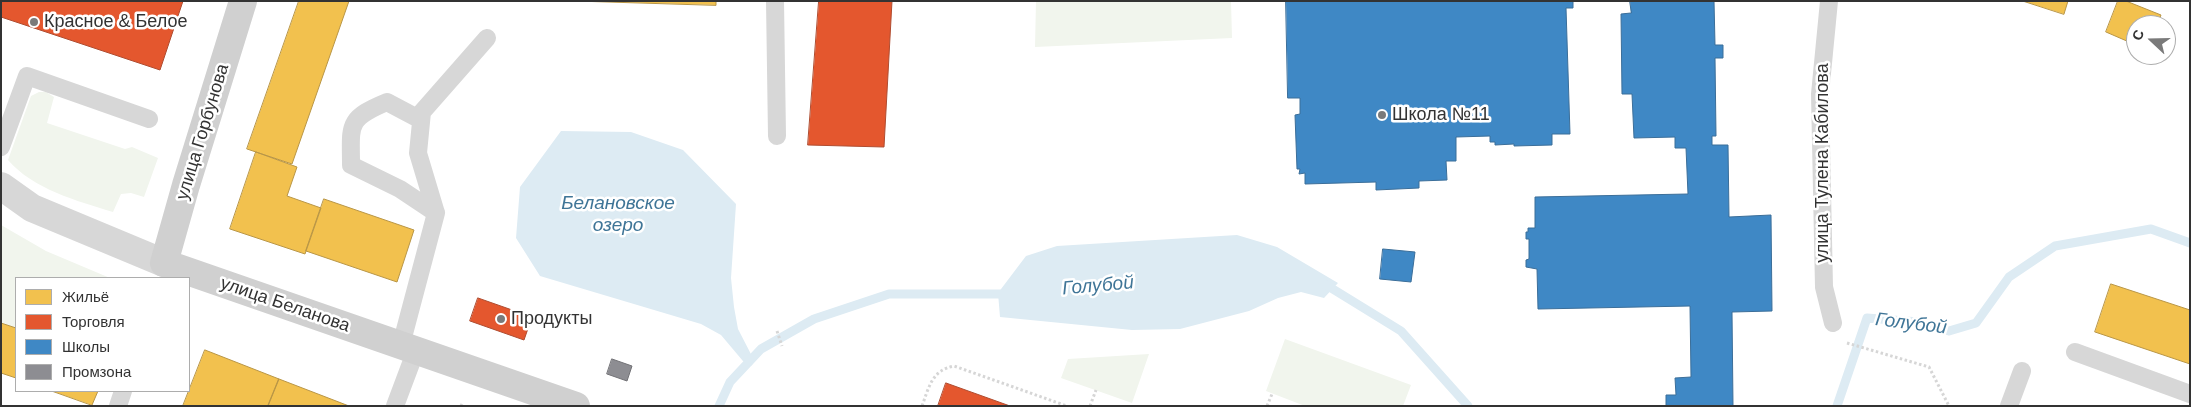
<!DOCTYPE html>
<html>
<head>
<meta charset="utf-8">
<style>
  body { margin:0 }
  #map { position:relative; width:2191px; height:407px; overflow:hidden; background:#fff; font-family:Helvetica,sans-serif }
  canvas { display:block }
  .frame { position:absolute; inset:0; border:2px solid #333; pointer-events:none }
  .legend { position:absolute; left:15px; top:277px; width:175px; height:115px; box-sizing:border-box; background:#fff; border:1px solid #adadad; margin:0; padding:6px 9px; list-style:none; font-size:15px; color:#333 }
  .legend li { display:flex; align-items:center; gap:10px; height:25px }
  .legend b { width:25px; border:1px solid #adadad }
  .north { position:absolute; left:2126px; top:15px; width:50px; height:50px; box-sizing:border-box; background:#fff; border:1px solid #adadad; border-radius:50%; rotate:291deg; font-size:14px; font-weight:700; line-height:20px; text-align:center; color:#333 }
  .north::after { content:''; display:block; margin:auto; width:18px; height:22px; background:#7a7a7a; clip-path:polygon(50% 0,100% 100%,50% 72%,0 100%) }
</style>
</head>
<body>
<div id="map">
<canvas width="2191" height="407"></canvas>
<div class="frame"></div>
<ul class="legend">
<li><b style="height:14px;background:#f2c14e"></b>Жильё</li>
<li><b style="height:14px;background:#e4572e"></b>Торговля</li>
<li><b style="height:14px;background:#3f88c5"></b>Школы</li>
<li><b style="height:14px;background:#8d8d92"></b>Промзона</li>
</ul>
<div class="north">С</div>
</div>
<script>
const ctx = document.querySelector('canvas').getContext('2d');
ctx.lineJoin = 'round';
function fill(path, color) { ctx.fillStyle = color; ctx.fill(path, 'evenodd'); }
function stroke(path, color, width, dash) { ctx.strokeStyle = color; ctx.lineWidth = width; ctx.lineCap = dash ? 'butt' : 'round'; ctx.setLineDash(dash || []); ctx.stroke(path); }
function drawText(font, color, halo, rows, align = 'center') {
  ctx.font = font + ' Helvetica,sans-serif'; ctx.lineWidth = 5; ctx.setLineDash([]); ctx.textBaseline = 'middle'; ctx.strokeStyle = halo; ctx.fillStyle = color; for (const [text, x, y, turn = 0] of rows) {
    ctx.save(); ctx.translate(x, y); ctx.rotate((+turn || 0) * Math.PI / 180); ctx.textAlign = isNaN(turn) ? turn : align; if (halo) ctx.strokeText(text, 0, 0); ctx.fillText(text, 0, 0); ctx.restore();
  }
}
const green = new Path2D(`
  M1036,1H1231L1232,38L1035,47Z
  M39,92H46L54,97L47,123L125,149L132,147L158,158L144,197L131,193L121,194L113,212C77,201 33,189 8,160L31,96Z
  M1,225L46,251L110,278H16V328L1,323Z
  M1285,339L1411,385L1403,406H1305L1266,391Z
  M1149,354L1132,403L1061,378L1068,359Z`);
const water = new Path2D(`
  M561,131L631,132L683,150L736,204L731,278L734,307L738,329L754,360L752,365L748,367L721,335L701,324L540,276L516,238L520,187Z
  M1237,235L1277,247L1338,283L1324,298L1301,292L1278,298L1249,311L1180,329L1132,330L1000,317L998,293L1026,256L1057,246Z`);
const homes = new Path2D(`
  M299,1H349L292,164L247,149Z
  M576,1H716V5Z
  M2023,1H2068L2064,14Z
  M2118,1H2126L2161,15L2157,25H2136V45L2106,32Z
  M256,152L297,167L287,196L321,208L305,254L230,229Z
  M324,199L414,230L397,282L306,251Z
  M2111,284L2190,310V364L2095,332Z
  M1,323L16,328V378L1,373Z
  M205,350L279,379L268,406H183Z
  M279,379L349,406H268Z
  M52,391H98L92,405Z`);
const shops = new Path2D(`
  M1,1H183L160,70L1,17Z
  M819,1H892L884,147L808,145Z
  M478,298L532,317L524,340L470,321Z
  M946,383L1010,406H938Z`);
const schools = new Path2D(`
  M1286,1H1573V8H1566L1570,134H1552V145L1514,146V144L1495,145V142H1490V136L1456,137V161H1446L1447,180L1419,181V188L1376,190V182L1305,184V173L1299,174L1300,169H1297L1295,115L1300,114V98H1288Z
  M1630,1H1714L1715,45H1723V58H1715L1716,136H1712V145H1728L1729,217L1771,215L1772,311L1732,312L1733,406H1666V395H1676L1675,378L1691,377L1690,306L1538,309L1537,269L1526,267V260L1529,259V239H1526V232H1528V228H1535V197L1688,194L1686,148H1675V137L1634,138L1632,94H1622L1621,14L1631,13Z
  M1383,249L1415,252L1411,282L1380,279Z`);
const industry = new Path2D(`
  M612,359L632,366L627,381L607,374Z`);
const stream = new Path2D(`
  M1323,283L1401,331L1468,406
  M719,406L730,382L761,349L814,319L889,294H1010
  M1837,406L1867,318L1919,322L1949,331L1976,323L2009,277L2055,246L2151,229L2190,243`);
const path = new Path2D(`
  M777,331L782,346
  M1847,343L1929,367L1949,406
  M461,406L462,404
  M922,406C929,387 932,370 954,366L1067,406
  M1090,406L1096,390
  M1267,406L1272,394`);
const lane = new Path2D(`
  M775,1L777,136
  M1829,1L1820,94L1824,287L1833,323
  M1,147L27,76L149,119
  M436,213L418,153L422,112L487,38
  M401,345L436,213L400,189L351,165C351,125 346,119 387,102L421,120
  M2075,352L2190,394
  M118,406L123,391
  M395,406L416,350
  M2009,406L2022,371`);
const street = new Path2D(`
  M1,186L32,208L164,263`);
const secondary = new Path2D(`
  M243,1L186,185L164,263L576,406`);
const markers = [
  [34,22,5,"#7a7a7a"],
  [1382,115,5,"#7a7a7a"],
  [501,319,5,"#7a7a7a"]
];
const poiNames = [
  ["Красное & Белое",44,22],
  ["Школа №11",1392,115],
  ["Продукты",511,319]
];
const streetNames = [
  ["улица Горбунова",203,132,-73],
  ["улица Тулена Кабилова",1823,163,-90],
  ["улица Беланова",285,305,19]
];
const waterNames = [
  ["Белановское",618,204],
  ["озеро",618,226],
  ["Голубой",1098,286,-5],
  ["Голубой",1911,324,7]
];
fill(green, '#f1f5ed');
fill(water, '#ddebf3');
fill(homes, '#f2c14e');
stroke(homes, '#b99646', 1);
fill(shops, '#e4572e');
stroke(shops, '#af4c30', 1);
fill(schools, '#3f88c5');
stroke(schools, '#3b6e99', 1);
fill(industry, '#8d8d92');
stroke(industry, '#727276', 1);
stroke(stream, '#ddebf3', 9);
stroke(path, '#d6d6d6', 3, [2.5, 2.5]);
stroke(lane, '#d7d7d7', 18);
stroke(street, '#d7d7d7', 28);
stroke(secondary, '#d0d0d0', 28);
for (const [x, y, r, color] of markers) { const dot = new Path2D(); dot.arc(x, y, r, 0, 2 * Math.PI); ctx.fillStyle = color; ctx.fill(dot); stroke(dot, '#fff', 2); }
drawText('18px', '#333', '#fff', poiNames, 'left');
drawText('18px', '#333', '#fff', streetNames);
drawText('italic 19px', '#3f7597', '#fff', waterNames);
</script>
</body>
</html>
